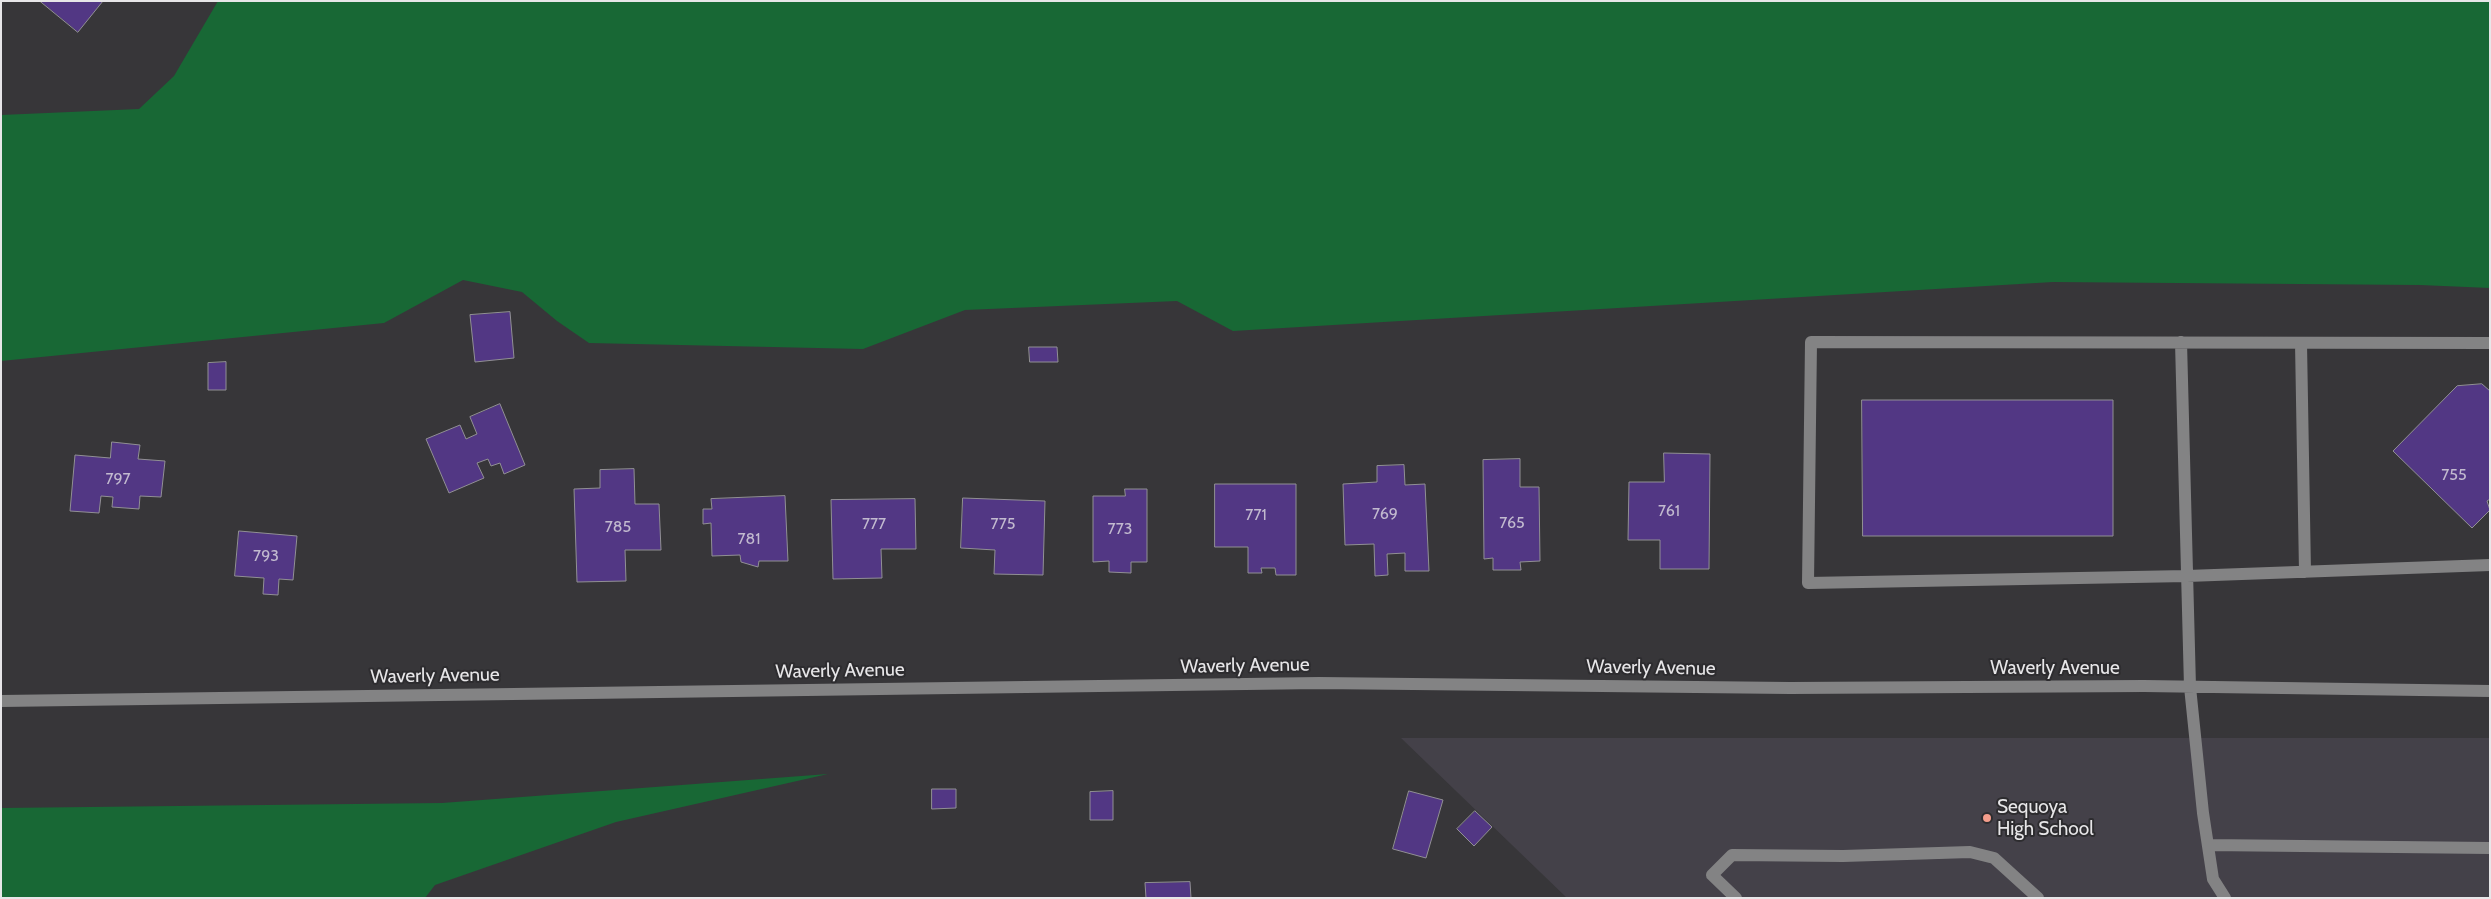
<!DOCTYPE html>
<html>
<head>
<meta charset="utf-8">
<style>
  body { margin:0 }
  #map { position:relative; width:2491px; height:899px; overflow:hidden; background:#373639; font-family:Cabin,sans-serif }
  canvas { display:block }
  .frame { position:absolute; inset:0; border:2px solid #e7e6e8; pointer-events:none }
</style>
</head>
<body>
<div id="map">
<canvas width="2491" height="899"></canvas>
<div class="frame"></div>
</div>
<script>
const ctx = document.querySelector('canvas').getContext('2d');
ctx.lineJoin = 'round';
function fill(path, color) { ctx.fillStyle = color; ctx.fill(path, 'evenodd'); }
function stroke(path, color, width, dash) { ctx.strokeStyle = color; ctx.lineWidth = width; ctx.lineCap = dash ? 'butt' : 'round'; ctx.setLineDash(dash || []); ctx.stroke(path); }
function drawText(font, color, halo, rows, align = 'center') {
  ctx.font = font + ' Cabin,sans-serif'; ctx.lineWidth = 4; ctx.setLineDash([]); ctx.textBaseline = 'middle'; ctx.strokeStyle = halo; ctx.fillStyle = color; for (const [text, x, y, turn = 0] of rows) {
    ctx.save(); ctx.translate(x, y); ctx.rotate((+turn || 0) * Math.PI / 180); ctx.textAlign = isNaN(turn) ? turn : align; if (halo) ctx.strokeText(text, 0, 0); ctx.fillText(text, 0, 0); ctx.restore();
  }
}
const built = new Path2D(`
  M1401,738H2490V898H1567Z`);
const green = new Path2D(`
  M218,1H2490V288L2420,285L2053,282L1233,331L1177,301L965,310L863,349L589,343L557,321L522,292L463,280L384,323L1,361V115L139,109L174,76Z
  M828,774L616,822L435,885L425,898H1V808L442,803Z`);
const building = new Path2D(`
  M40,1H103L78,32Z
  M510,312L514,358L475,362L470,315Z
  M1029,347H1057L1058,362H1030Z
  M226,362V390H208V363Z
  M2482,384L2490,391V499L2487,501L2490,510L2472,528L2393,451L2457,386Z
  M1862,400H2113V536H1863Z
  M500,404L525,465L504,474L500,463L491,466L488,459L477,463L484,478L449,493L426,439L460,425L466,439L477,434L470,417Z
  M112,442L140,445L138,459L165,461L161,497L140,496L139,509L112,507L113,497L101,496L99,513L70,511L75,455L110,458Z
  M1664,453L1710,454L1709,569H1660V540H1628L1629,482H1664Z
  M1520,459V487H1539L1540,561L1520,562L1521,570H1493V558L1484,559L1483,460Z
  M1404,465L1405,485L1425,484L1429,571H1405V553L1387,554L1388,575L1375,576L1374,544L1345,545L1343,484L1377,482V466Z
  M634,469L635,504H659L661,550H625L626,581L577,582L574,489L600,488V470Z
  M1215,484H1296V575H1276L1275,568H1261L1262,573H1248V547H1215Z
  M1125,489H1147V562H1131V573L1109,572V561L1093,562V496H1125Z
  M785,496L788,561H759L758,567L741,562L740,555L712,556L711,523L703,524V509H712L711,499Z
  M963,498L1045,501L1043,575L994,574L995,550L961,548Z
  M915,499L916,549H881L882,578L833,579L831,500Z
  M239,531L297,536L293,580L279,579L278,595L263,594L264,578L235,576Z
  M932,789H956V808L932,809Z
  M1113,791V820H1090V792Z
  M1409,791L1443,800L1426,858L1393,849Z
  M1475,811L1492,827L1474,846L1457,829Z
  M1190,882L1191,898H1146L1145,883Z`);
const minor = new Path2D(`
  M2181,342L2190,687L2203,813L2213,879L2225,898
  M2301,343L2305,572
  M2490,343L1811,342L1808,583L2187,576L2490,565
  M1,701L1319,683L1790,688L2144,686L2490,691
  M2208,845L2490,848
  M1736,898L1712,875L1732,855L1843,856L1970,852L1994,858L2038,898`);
const markers = [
  [1987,818,5,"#f49d8c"]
];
const numberNames = [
  ["755",2454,475],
  ["797",118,479],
  ["761",1669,511],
  ["769",1385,514],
  ["771",1256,515],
  ["765",1512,523],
  ["777",874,524],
  ["775",1003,524],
  ["785",618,527],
  ["773",1120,529],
  ["781",749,539],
  ["793",266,556]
];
const streetNames = [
  ["Waverly Avenue",1245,666,-1],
  ["Waverly Avenue",1651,668,1],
  ["Waverly Avenue",2055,668],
  ["Waverly Avenue",840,671,-1],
  ["Waverly Avenue",435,676,-1]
];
const poiNames = [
  ["Sequoya",1997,807],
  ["High School",1997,829]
];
fill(built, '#444149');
fill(green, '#186835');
fill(building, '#523784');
stroke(building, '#919094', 1);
stroke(minor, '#838384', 12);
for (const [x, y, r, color] of markers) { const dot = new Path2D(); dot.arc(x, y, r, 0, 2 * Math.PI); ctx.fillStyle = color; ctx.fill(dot); stroke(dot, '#2d2c2f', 2); }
drawText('16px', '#c2bacf', null, numberNames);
drawText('19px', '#e7e6e8', '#2d2c2f', streetNames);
drawText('19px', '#e7e6e8', '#2d2c2f', poiNames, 'left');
</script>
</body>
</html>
